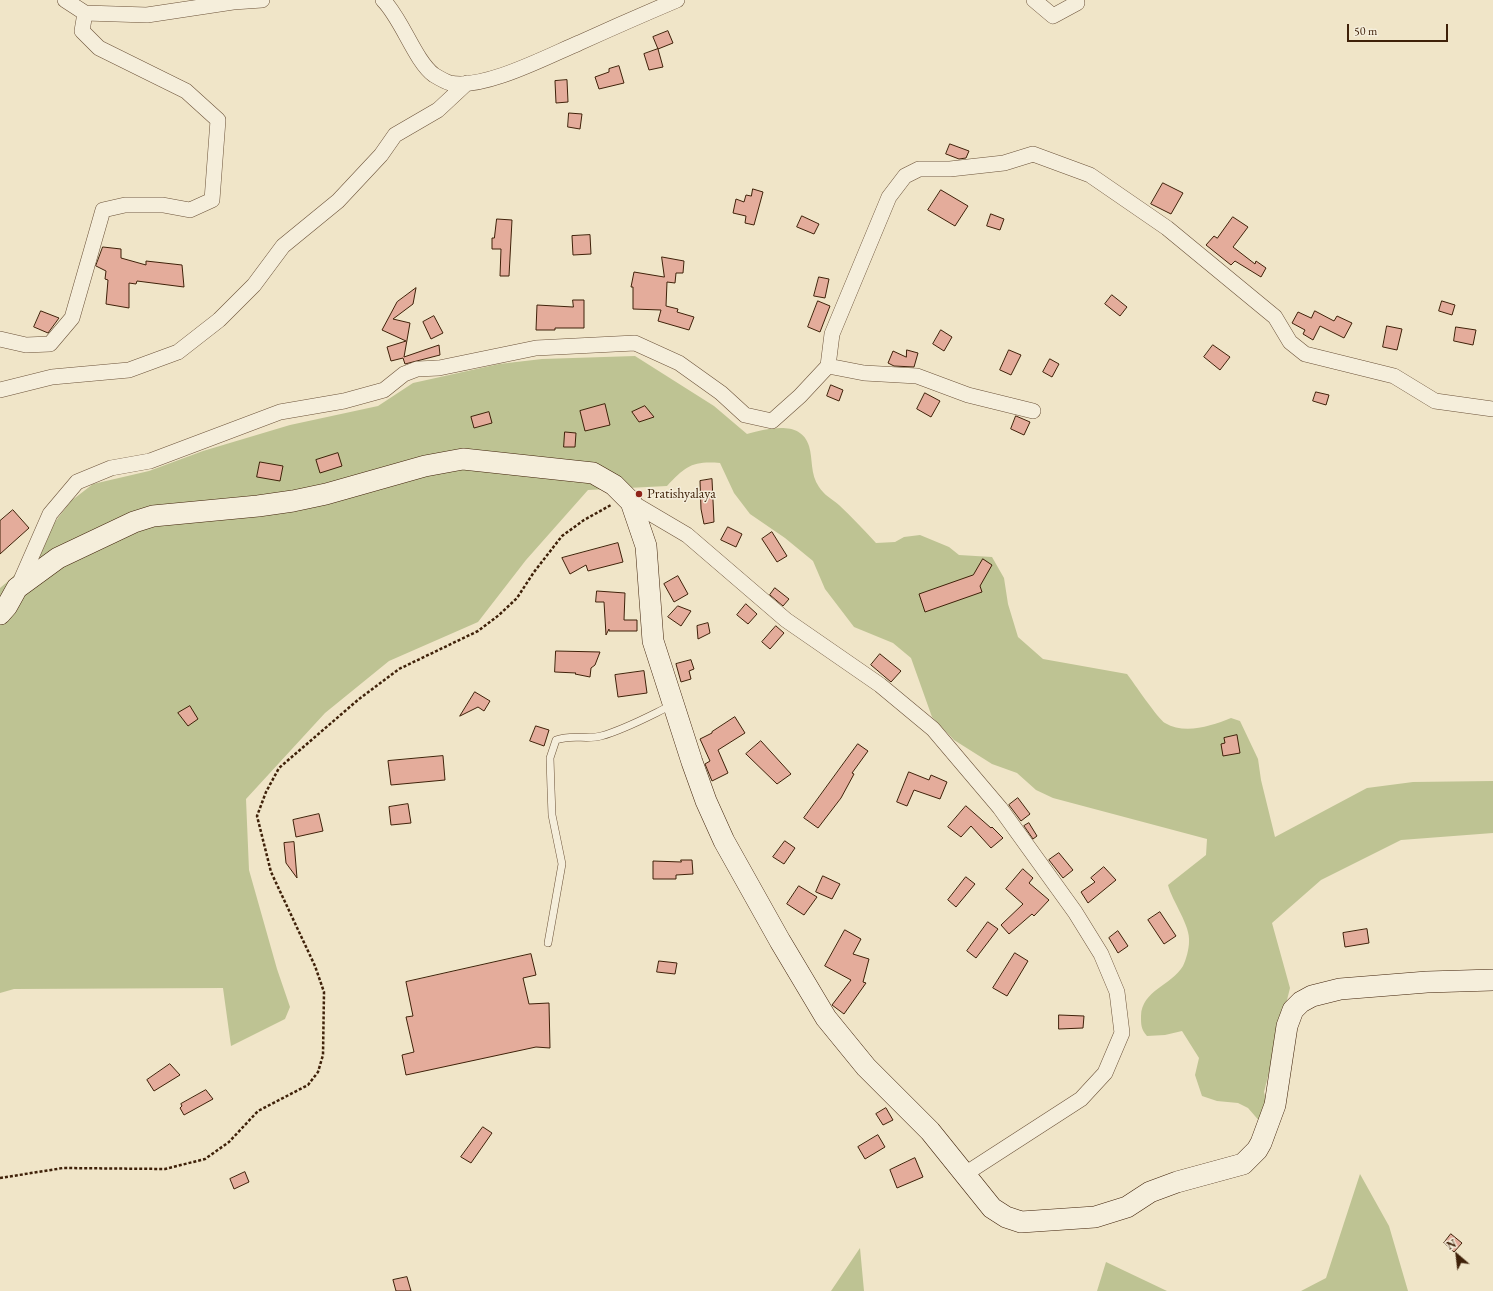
<!DOCTYPE html>
<html>
<head>
<meta charset="utf-8">
<style>
  body { margin:0 }
  #map { position:relative; width:1493px; height:1291px; overflow:hidden; background:#f0e5c8; font-family:"EB Garamond",serif }
  canvas { display:block }
  .north { position:absolute; left:1437px; top:1235px; width:40px; height:40px; -webkit-text-stroke:3px #f5eedb; paint-order:stroke; rotate:332deg; font-size:11px; font-weight:700; line-height:16px; text-align:center; color:#3f2109 }
  .north::after { content:''; display:block; margin:auto; width:14px; height:18px; background:#3f2109; clip-path:polygon(50% 0,100% 100%,50% 72%,0 100%) }
  .scale { position:absolute; left:1347px; top:24px; width:101px; height:18px; box-sizing:border-box; border:2px solid #3f2109; border-top:0; padding-left:5px; font-size:12px; line-height:14px; white-space:nowrap; color:#3f2109; -webkit-text-stroke:3px #f5eedb; paint-order:stroke }
</style>
</head>
<body>
<div id="map">
<canvas width="1493" height="1291"></canvas>
<div class="north">N</div>
<div class="scale">50 m</div>
</div>
<script>
const ctx = document.querySelector('canvas').getContext('2d');
ctx.lineJoin = 'round';
function fill(path, color) { ctx.fillStyle = color; ctx.fill(path, 'evenodd'); }
function stroke(path, color, width, dash) { ctx.strokeStyle = color; ctx.lineWidth = width; ctx.lineCap = dash ? 'butt' : 'round'; ctx.setLineDash(dash || []); ctx.stroke(path); }
function drawText(font, color, halo, rows, align = 'center') {
  ctx.font = font + ' "EB Garamond",serif'; ctx.lineWidth = 3; ctx.setLineDash([]); ctx.textBaseline = 'middle'; ctx.strokeStyle = halo; ctx.fillStyle = color; for (const [text, x, y, turn = 0] of rows) {
    ctx.save(); ctx.translate(x, y); ctx.rotate((+turn || 0) * Math.PI / 180); ctx.textAlign = isNaN(turn) ? turn : align; if (halo) ctx.strokeText(text, 0, 0); ctx.fillText(text, 0, 0); ctx.restore();
  }
}
const green = new Path2D(`
  M635,356L714,406L747,434C766,429 801,419 809,446C813,459 810,474 819,487C824,495 832,499 839,505C852,517 864,530 876,543L895,542L904,537L920,535L949,547L959,555L992,557L1004,578L1008,604L1018,637L1043,659L1127,674C1134,683 1158,719 1165,723C1185,735 1211,726 1231,718L1240,721L1258,759L1261,780L1275,837L1367,788L1413,782L1493,781V833L1401,840L1321,880L1272,923L1290,988L1264,1092L1275,1139L1248,1108L1238,1103L1217,1101L1202,1096L1195,1075L1199,1058L1182,1031L1165,1035L1147,1036C1141,1029 1141,1025 1141,1016C1142,990 1171,986 1183,966C1186,960 1189,949 1189,942C1191,926 1172,901 1168,885L1206,855L1207,839L1053,798L1036,790L1017,773L992,764L954,740L932,717L911,658L893,643L854,627L825,589L813,561L785,538L750,514L734,493L720,463C692,461 686,466 667,486L588,490L526,560L478,622L389,661L325,713L246,799L249,870L277,969L290,1007L285,1019L231,1046L223,988L14,989L0,993V588L12,578L71,501L93,484L149,471L203,451L290,425L378,406L413,383L499,364L542,359Z
  M1360,1174L1389,1226L1408,1291H1301L1326,1278Z
  M860,1248L864,1291H831Z
  M1106,1262L1167,1291H1097Z`);
const building = new Path2D(`
  M668,31L673,43L658,49L653,37Z
  M658,49L663,67L649,70L644,54Z
  M619,66L624,83L599,89L595,77L609,72V69Z
  M567,80L568,102L556,103L555,81Z
  M569,113L582,114L580,129L568,127Z
  M950,144L969,151L966,158L959,159L946,154Z
  M1163,183L1183,193L1171,214L1151,204Z
  M753,189L763,192L754,225L745,223L746,216L733,213L736,199L744,202L746,195L751,196Z
  M941,190L968,206L955,226L928,210Z
  M991,214L1004,219L1000,230L987,226Z
  M802,216L819,224L814,234L797,227Z
  M1233,217L1248,227L1233,247L1255,264L1256,261L1266,268L1261,277L1235,261L1231,265L1206,245L1214,236L1217,238Z
  M497,219L512,220L509,276H500L501,249H492V238H494Z
  M590,235L591,254L573,255L572,236Z
  M103,247L121,249V258L146,265V261L182,265L184,287L137,281L136,284L129,283V308L106,304L108,280L105,279L106,271L96,266Z
  M662,257L684,261L683,273H676L675,283L667,282L666,306L678,309L677,312L694,317L689,330L658,321L661,310L633,309V287H631L634,272L664,277Z
  M819,277L829,279L825,298L814,296Z
  M416,288L413,304L393,319L410,323L404,357L439,345L440,355L405,364L403,358L391,361L387,347L406,341L382,330L397,302Z
  M1112,295L1127,307L1120,316L1105,304Z
  M573,300H584V328H555V330H536L537,305L573,307Z
  M818,301L830,306L820,332L808,327Z
  M1442,301L1455,305L1452,315L1439,311Z
  M41,311L59,318L48,333L34,327Z
  M1315,311L1334,321L1337,316L1352,323L1344,338L1320,326L1313,340L1303,334L1305,330L1292,323L1298,312L1311,318Z
  M434,316L443,333L431,339L423,322Z
  M1387,326L1402,329L1397,350L1383,347Z
  M1456,327L1476,330L1473,345L1454,341Z
  M941,330L952,337L944,351L933,344Z
  M1213,345L1230,357L1220,370L1204,357Z
  M907,350L918,353L914,367L894,366L888,363L893,351L906,357Z
  M1009,350L1021,355L1011,375L1000,370Z
  M1050,359L1059,364L1052,377L1043,372Z
  M831,385L843,390L839,401L827,396Z
  M1316,392L1329,395L1326,405L1313,401Z
  M925,393L940,401L931,417L917,409Z
  M605,404L610,425L585,431L580,411Z
  M645,406L654,417L639,422L632,412Z
  M489,412L492,423L474,428L471,417Z
  M1016,416L1030,422L1024,435L1011,429Z
  M565,432L576,433L575,447H564Z
  M338,453L342,466L320,473L316,460Z
  M260,462L283,466L280,481L257,477Z
  M712,479L714,522L704,524L701,509L700,481Z
  M13,510L29,528L0,554V521Z
  M728,527L742,534L736,547L721,540Z
  M772,532L787,556L777,562L762,539Z
  M618,543L623,562L588,571L586,565L570,574L562,558Z
  M983,559L992,565L980,586L982,592L925,612L919,594L973,575Z
  M678,576L688,594L674,602L664,584Z
  M775,588L789,599L783,606L770,595Z
  M597,591L625,593L624,620H637V631H609V629L606,635L604,602H596Z
  M746,604L757,614L748,624L737,615Z
  M678,606L691,611L681,626L668,617Z
  M708,623L710,633L698,639L697,626Z
  M776,626L784,633L770,649L762,642Z
  M556,651L600,652L595,665L591,668L590,677L575,674L576,673L555,672Z
  M880,654L901,671L891,682L871,665Z
  M691,660L694,669L689,671L691,679L681,682L676,664Z
  M644,671L647,693L618,697L615,675Z
  M475,692L490,701L484,711L478,707L460,716Z
  M190,706L198,719L188,726L178,713Z
  M735,717L745,733L718,750L728,773L712,781L705,764L710,761L700,739L712,733V732Z
  M536,726L549,730L544,746L530,741Z
  M1237,735L1240,753L1223,756L1221,744L1225,743L1224,738Z
  M761,741L791,774L777,784L746,754Z
  M858,744L868,751L852,773L854,774L841,798L818,828L804,818Z
  M443,756L445,780L391,785L388,761Z
  M909,772L929,780L931,775L947,782L940,799L914,790L907,806L897,802Z
  M1018,798L1030,814L1021,821L1009,805Z
  M408,804L411,823L391,825L389,807Z
  M966,806L991,828L992,827L1003,838L991,848L971,826L961,837L948,827Z
  M319,814L323,831L296,837L293,820Z
  M1029,823L1037,836L1033,839L1024,826Z
  M785,841L795,848L784,864L773,857Z
  M294,842L297,878L286,863L284,843Z
  M1059,853L1073,870L1063,878L1049,860Z
  M681,860H692L693,874L676,875V879H653V861L681,862Z
  M1104,867L1116,880L1088,903L1081,892L1095,882L1091,878Z
  M1023,869L1033,878L1029,883L1049,900L1034,916L1032,914L1009,934L1001,925L1023,904L1006,889Z
  M823,876L840,884L832,899L816,892Z
  M966,877L975,884L956,907L948,900Z
  M799,886L817,897L804,915L787,904Z
  M1160,912L1176,936L1164,944L1148,920Z
  M988,922L998,929L976,958L967,951Z
  M1367,929L1369,943L1345,947L1343,933Z
  M845,930L861,939L853,954L869,959L863,982L866,983L844,1014L832,1005L851,980L825,966Z
  M1118,931L1128,946L1118,953L1109,938Z
  M1015,953L1028,961L1007,996L993,988Z
  M531,954L536,975L523,978L529,1004L549,1003L550,1048L536,1047L406,1075L402,1055L414,1052L406,1017L413,1016L406,982Z
  M659,961L677,963L675,974L657,972Z
  M1059,1015L1084,1016L1083,1028L1059,1029Z
  M170,1064L180,1075L154,1091L147,1080Z
  M206,1090L213,1099L184,1115L180,1108L182,1106L181,1104Z
  M886,1108L893,1120L883,1125L876,1114Z
  M483,1127L492,1133L471,1163L461,1157Z
  M878,1135L885,1147L865,1159L858,1147Z
  M915,1158L923,1177L897,1188L890,1170Z
  M245,1172L249,1182L234,1189L230,1179Z
  M1451,1234L1462,1243L1454,1252L1444,1243Z
  M407,1277L411,1291H396L393,1280Z`);
const path = new Path2D(`
  M0,1178L63,1168L165,1169L205,1159L229,1142L258,1111L308,1085L318,1072L323,1055L324,992L315,966L271,872L257,816L266,792L279,768L359,699L399,669L478,631L499,615L517,598L534,572L562,536L584,520L611,505`);
const service = new Path2D(`
  M548,943L562,864L552,815L551,789L550,758L556,740C572,734 586,740 601,736C626,729 649,716 672,705`);
const minor = new Path2D(`
  M65,0L85,13L147,15L233,2L262,0
  M383,0C402,19 415,61 434,75C439,78 446,82 450,83C484,90 548,56 579,43C612,28 644,14 677,0
  M1034,0L1053,16L1077,3L1075,0
  M0,339L26,345L50,344L72,318L103,210L125,205H163L190,210L212,200L218,120L186,91L99,48L82,31L85,13
  M828,366L864,373L917,376L968,395L1033,411
  M0,390L52,377L129,370L178,352L219,320L254,285L283,246L338,201L381,155L395,135L438,110L467,83
  M631,502L687,535L786,620L880,685L933,729L1000,808L1075,912L1101,954L1117,992L1122,1033L1105,1073L1081,1099L965,1174
  M18,587L50,514L77,482L111,468L150,461L280,412L344,401L384,390L404,374L417,369L439,368L536,348L635,343L679,363L721,393L745,415L772,421L800,396L828,366L832,334L889,197L905,176L919,169H950L1004,163L1033,154L1090,175L1167,228L1275,317L1290,342L1305,354L1394,376L1435,401L1493,409`);
const secondary = new Path2D(`
  M0,614L7,606L17,588L58,558L134,522L153,516L258,506L293,501L326,494L425,466L463,459L593,473L614,485L631,502L646,546L653,641L692,762L706,801L724,841L780,941L826,1018L866,1067L930,1131L992,1208L1006,1217L1021,1222L1095,1217L1127,1207L1150,1192L1177,1182L1243,1164L1257,1150L1261,1143L1275,1105L1287,1026L1293,1010L1301,1002L1312,996L1340,989L1427,982L1493,980`);
const markers = [
  [639,494,4,"#8f2418"]
];
const poiNames = [
  ["Pratishyalaya",647,494]
];
fill(green, '#bec393');
fill(building, '#e4ac9b');
stroke(building, '#3f2109', 1);
stroke(service, '#6b5239', 8);
stroke(minor, '#6b5239', 16);
stroke(secondary, '#3f2109', 22);
stroke(path, '#3f2109', 2.5, [3, 2]);
stroke(service, '#f5eedb', 7);
stroke(minor, '#f5eedb', 15);
stroke(secondary, '#f5eedb', 21);
for (const [x, y, r, color] of markers) { const dot = new Path2D(); dot.arc(x, y, r, 0, 2 * Math.PI); ctx.fillStyle = color; ctx.fill(dot); stroke(dot, '#f5eedb', 1.5); }
drawText('14px', '#3f2109', '#f5eedb', poiNames, 'left');
</script>
</body>
</html>
